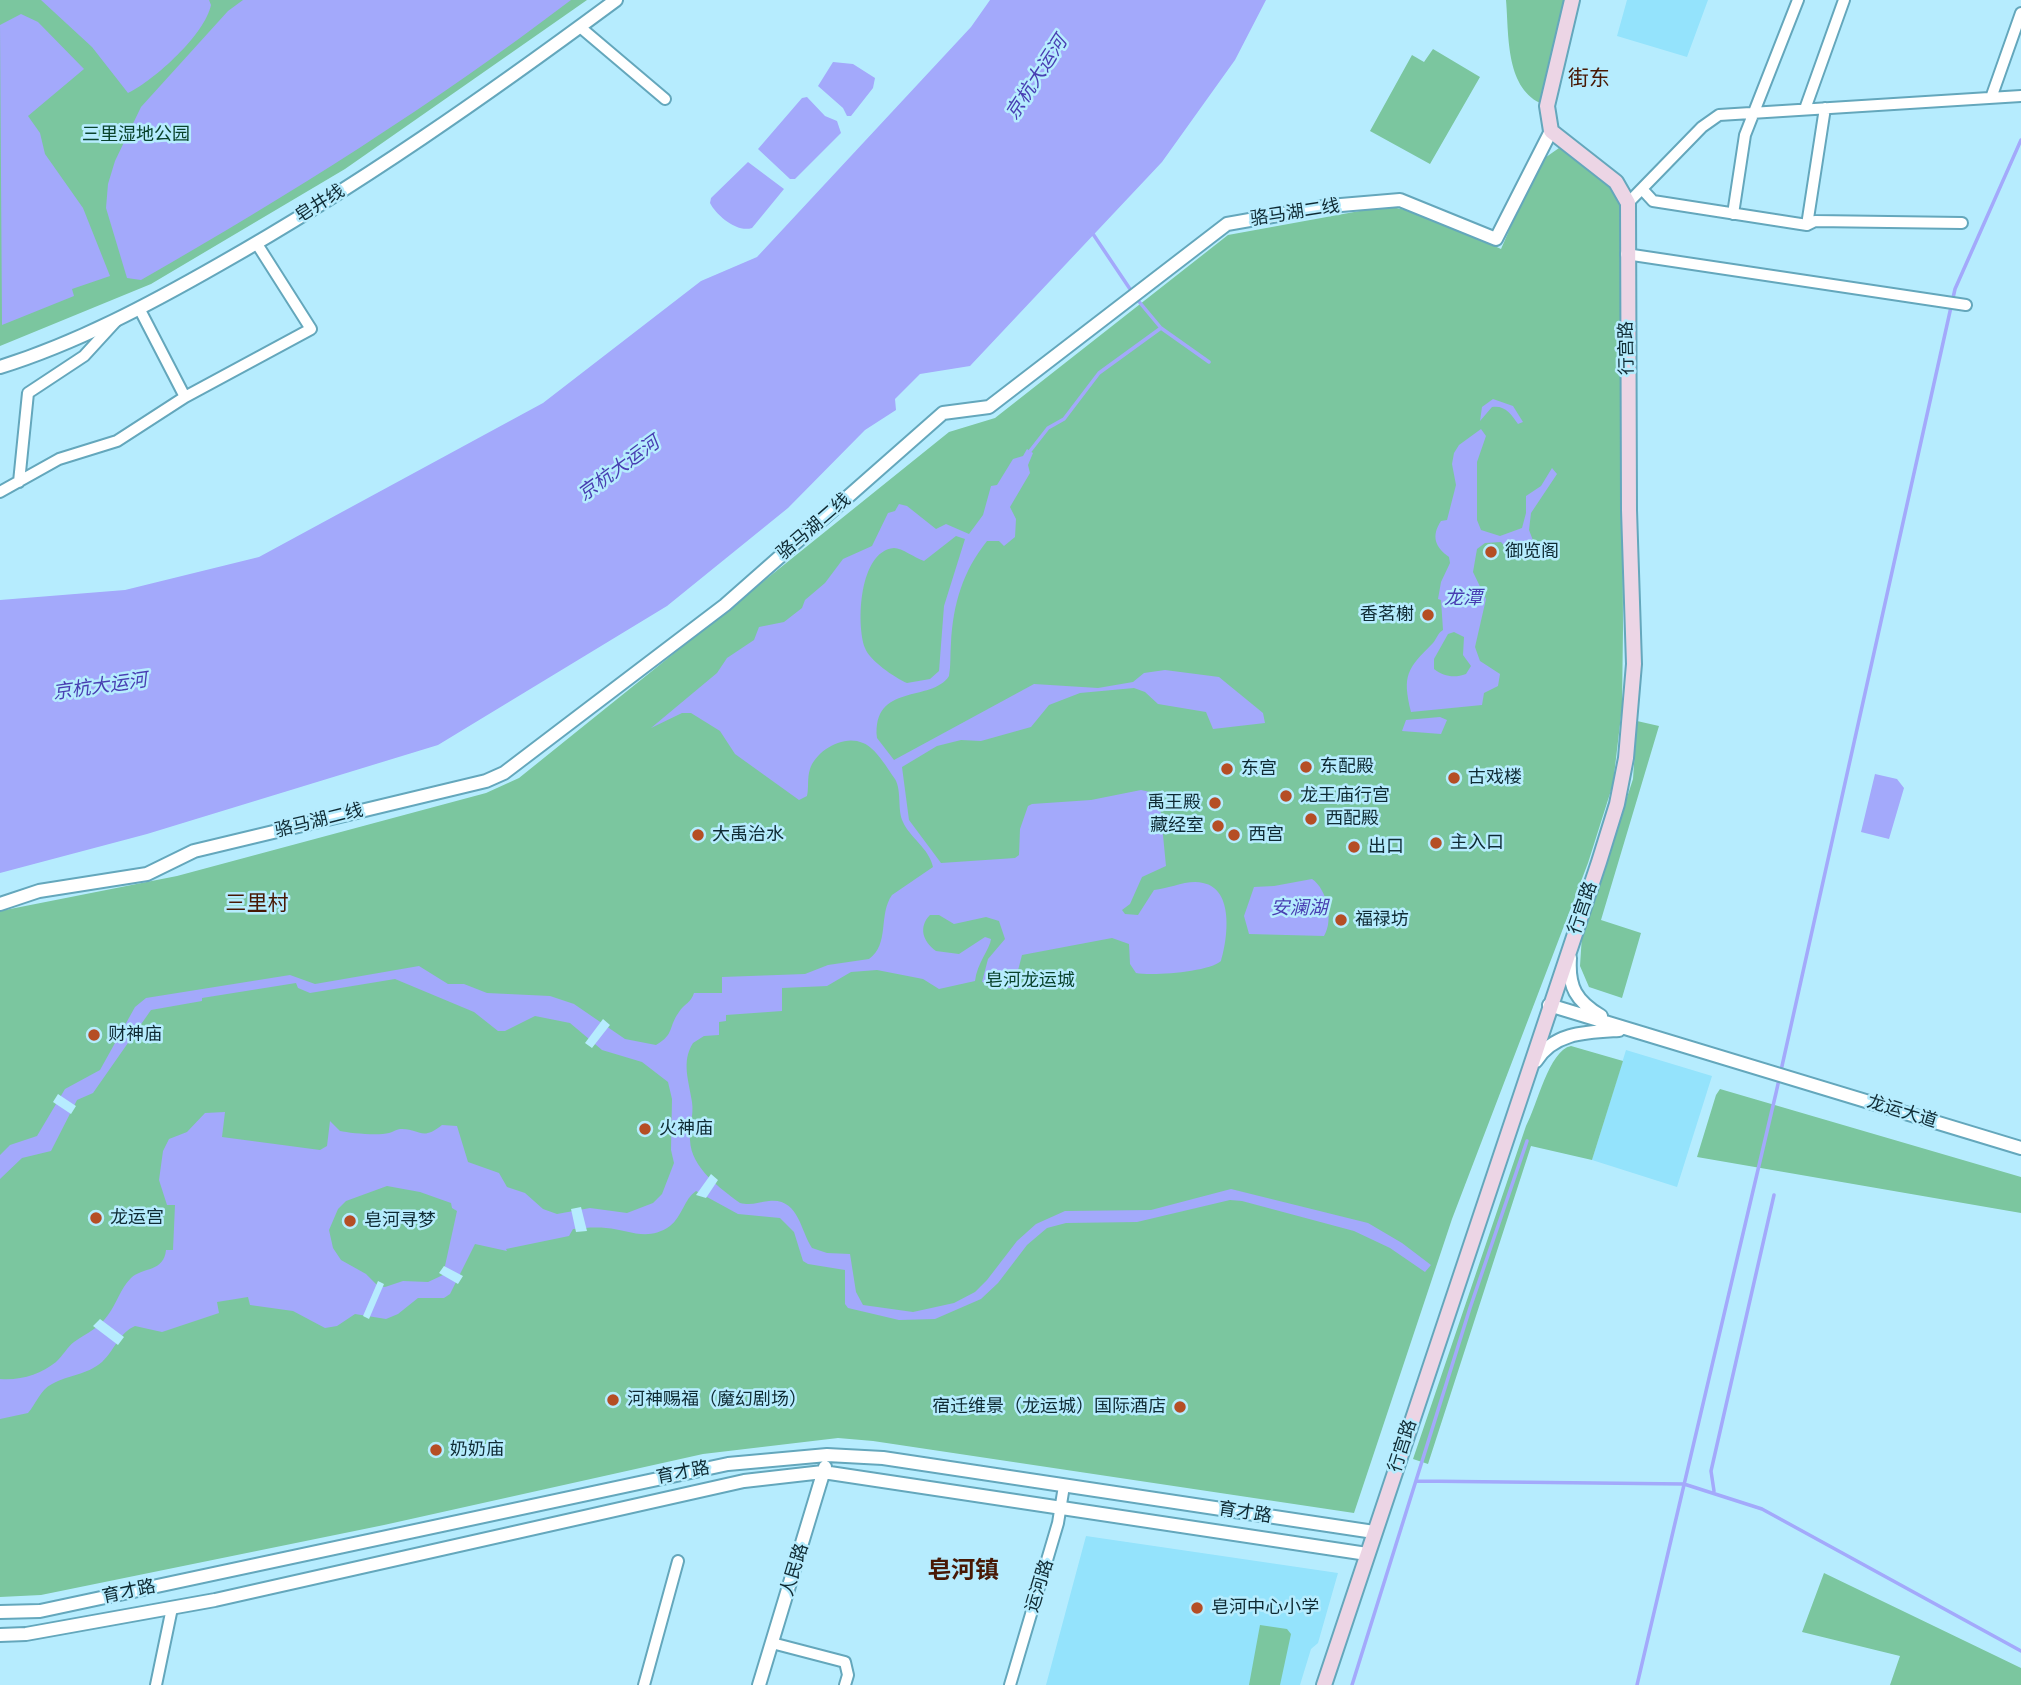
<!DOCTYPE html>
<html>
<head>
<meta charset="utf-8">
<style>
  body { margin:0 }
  canvas { display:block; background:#b6ecfe }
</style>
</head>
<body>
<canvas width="2021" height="1685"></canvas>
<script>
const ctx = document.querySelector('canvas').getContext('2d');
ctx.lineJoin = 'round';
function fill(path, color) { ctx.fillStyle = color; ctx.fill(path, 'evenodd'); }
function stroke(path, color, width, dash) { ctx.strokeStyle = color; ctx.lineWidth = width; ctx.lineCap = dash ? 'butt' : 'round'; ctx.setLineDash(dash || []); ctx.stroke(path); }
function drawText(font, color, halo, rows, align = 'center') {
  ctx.font = font + ' Helvetica,"Noto Sans SC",sans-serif'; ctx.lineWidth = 5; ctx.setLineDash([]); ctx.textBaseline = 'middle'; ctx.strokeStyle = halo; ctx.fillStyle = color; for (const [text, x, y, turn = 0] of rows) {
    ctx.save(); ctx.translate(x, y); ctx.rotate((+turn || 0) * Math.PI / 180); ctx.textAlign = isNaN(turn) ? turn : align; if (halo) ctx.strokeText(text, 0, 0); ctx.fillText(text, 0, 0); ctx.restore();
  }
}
const built = new Path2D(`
  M1627,0H1708L1687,57L1617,36Z
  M1626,1050L1712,1076L1677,1187L1592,1160Z
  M1086,1536L1338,1573L1318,1643L1311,1649L1300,1685H1046Z`);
const green = new Path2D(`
  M0,0H587L345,169L151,284L0,346Z
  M1506,0H1566L1540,103C1505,86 1509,33 1506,0Z
  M1433,49L1480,77L1430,164L1370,131L1412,55L1424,62Z
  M1559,148C1583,157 1616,184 1621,209L1623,628L1622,707L1613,784L1588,863L1452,1219L1354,1513L873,1441L838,1438L703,1454L384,1525L41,1595L0,1597V911L177,876L486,793L519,778L949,432L995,418L1228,235L1387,206L1425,214L1501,249L1539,162Z
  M1637,721L1659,726L1601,920L1641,933L1622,998L1589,987L1580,966L1582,935L1633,779Z
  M1571,1046L1623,1061L1592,1160L1531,1146L1428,1464L1413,1459L1526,1126C1537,1106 1549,1050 1571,1046Z
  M1720,1089L2021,1177V1213L1697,1157L1716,1095Z
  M1824,1573L2021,1668V1685H1890L1900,1656L1802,1632Z
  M1260,1625L1287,1629L1291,1634L1280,1685H1249Z`);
const water = new Path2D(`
  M41,0H209L211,5C205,34 155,80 128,93L92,47Z
  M243,0H571C434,104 290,195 141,280L127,278L106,208L108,184L115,161L141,107L228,11Z
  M990,0H1266L1235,60L1162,162L970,366L920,374L895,399L896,410L865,430L788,508L667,606L438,745L147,834L0,873V600L125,590L259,557L543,403L701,281L757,257L971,27Z
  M21,14L38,22L84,69L28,116L40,133L45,154L83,208L110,276L72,289L74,296L2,325L0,25Z
  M833,62L853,64L875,78L873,88L851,116H847L843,108L818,86Z
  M807,97L825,116L837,121L841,133L795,179H790L758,149L802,98Z
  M748,162L784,189L752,228C737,233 716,215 710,203L711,198Z
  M1493,399L1513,406L1523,422L1518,424C1511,414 1505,405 1492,407L1480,421L1482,407Z
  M1481,429L1486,436L1477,462V520L1481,530L1500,536L1522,528L1526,513V496L1541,486L1552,468L1557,474L1531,513L1529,530L1534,543L1528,555L1510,552L1501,542L1485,543L1477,549L1473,572L1486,599L1475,647L1480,661L1500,674L1498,686L1484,693L1482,705L1411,712C1402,675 1407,669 1433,643C1437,638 1438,633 1443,630L1441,600L1438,599L1441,582L1450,563L1449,557C1435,547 1431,536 1441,521L1447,520L1456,485L1452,464L1454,453L1459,445ZM1454,632L1464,637L1463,655L1471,666L1466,674C1455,678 1444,677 1434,669V659L1448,634Z
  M1027,449L1033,453L1028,465L1030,473L1010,507L1016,519L1015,537L1004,546L999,541H987C963,571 953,604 951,643C950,654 951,665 949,676C932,703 872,682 877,738L894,760L1034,684L1098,688L1133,682L1144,673L1165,670L1219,677L1263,713L1265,723L1213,729L1206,712L1158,704L1145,692L1134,688L1080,693L1049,705L1031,727L981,741L961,740L937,746L902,767L909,820L941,863L1015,858L1019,855L1020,829L1028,806L1032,804L1091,800L1141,790L1159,794L1166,866L1142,877L1130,904L1122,910L1125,914L1138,915L1154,890C1169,889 1188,879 1203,883C1234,889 1228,938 1221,961C1209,972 1153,976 1136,973L1130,964L1129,944L1112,938L1022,955L1015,982L1010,988L982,982L988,959L1005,939L999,921L986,917L954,924L939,915H930C918,927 923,942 936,951L959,954L985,937L991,939C990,949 977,963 975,981L939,989L923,979L877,970L851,972L827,986L782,988V1011L726,1015V1021L719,1022V1035L704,1036L693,1043C681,1062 689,1081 692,1102C694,1115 689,1128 690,1140C691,1168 720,1188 740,1203C751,1206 759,1202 769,1201C799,1198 800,1230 812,1248L827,1253L850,1254L856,1292L863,1305L913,1312L954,1303L975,1292L987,1280L1017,1241L1036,1224L1065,1211L1151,1210L1231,1189L1368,1223L1402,1243L1431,1265L1425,1272L1390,1248L1354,1231L1242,1201L1230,1200L1137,1222L1066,1223L1047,1228L1027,1245L998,1283L981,1299L935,1319L899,1320L848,1308L845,1304V1270L808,1264L803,1261L794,1232L780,1218L738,1214L696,1191C684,1199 682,1217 670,1226C647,1242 630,1230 606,1228C595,1227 584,1228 573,1229L569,1236L506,1249L507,1251L475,1244L450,1294L444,1298H418L398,1314L386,1319L355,1314L337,1326L325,1328L293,1311L250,1305L248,1297L217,1302L219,1313L162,1332L135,1326C119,1333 114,1351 102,1362C87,1375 68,1375 52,1384C40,1390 36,1404 28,1413L0,1419V1379C20,1381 41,1374 56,1362C63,1356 67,1347 74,1342C87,1333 99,1328 108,1315C117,1303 120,1289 131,1278C143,1267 164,1272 166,1250H173L175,1205H167L159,1180L163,1151L169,1139L187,1132L205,1113L225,1112L222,1137L320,1150L327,1146L330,1121L340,1131C349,1133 378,1136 389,1133C394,1132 394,1130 400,1129C420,1128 421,1142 442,1125L457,1126L468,1162L499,1173L507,1187L525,1193L543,1209L557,1214L590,1208L627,1213L653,1203L662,1194L674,1163L671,1150L672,1099L668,1082L642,1062L602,1050L570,1023L535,1016L505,1031H498L474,1012L395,979L310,993L298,988L296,983L202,998V1001L151,1010L93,1093L77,1100L51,1151L22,1158L0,1179V1155L10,1145L37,1136L65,1089L100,1070L135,1007L146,998L290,975L315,984L419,966L448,984H464L487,993L550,996L574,1004L625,1039L656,1045C675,1034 668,1027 679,1012C684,1004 691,1003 694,993H722V977L805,974L828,965L869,959C890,944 878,915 892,895L933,867C929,848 910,838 903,822C897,809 902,791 895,779C887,768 876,748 863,743C843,734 816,751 810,769C807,778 809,787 807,796L799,800L735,754L720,731L691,713H682L651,728L717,673L727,658L754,640L759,627L784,622L802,608L805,600L825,583L843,559L872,546L888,513L895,511L899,504L907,506L936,529L946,524L969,534L983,515L991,486L997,485L1013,459L1023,456ZM956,536L965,539L944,606L939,671L930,679L907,683C895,678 869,660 865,648C856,624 859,551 894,548C902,548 915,558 924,561ZM387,1186L420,1192L451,1203L452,1208L457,1211L443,1275L428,1282L403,1281L385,1287L378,1286L366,1274L341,1260L333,1248L329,1230L338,1209L346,1201Z
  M1440,717L1447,720L1441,734L1402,731L1406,720Z
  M1875,774L1897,779L1904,788L1889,839L1861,832Z
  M1312,879C1327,889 1334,920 1324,936L1249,934L1244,916L1254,887L1274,886Z`);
const pier = new Path2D(`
  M603,1019L610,1025L592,1048L585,1043Z
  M58,1094L76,1106L71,1114L53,1102Z
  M711,1174L718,1180L706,1198L696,1195Z
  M581,1207L587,1231L576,1232L571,1209Z
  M444,1266L463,1276L458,1284L439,1273Z
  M378,1281L384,1284L369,1319L363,1316Z
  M100,1319L124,1337L118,1345L93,1326Z`);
const stream = new Path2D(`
  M1091,231L1132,292
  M1161,328L1209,362
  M1030,451L1048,428L1064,419L1099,373L1161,328L1136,298
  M1416,1481L1684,1484L1762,1509L2021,1651
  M1714,1491L1711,1471L1774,1195
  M1352,1685L1470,1308L1527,1141
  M1637,1685L1776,1093L1955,289L2021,140`);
const minor = new Path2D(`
  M580,27L665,99
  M1991,98L2021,13
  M1805,109L1844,0
  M1642,189L1653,201L1807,225L1815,221L1962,223
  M1628,203L1702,127L1719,115L2021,96
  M1733,214L1745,135L1798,0
  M1807,225L1825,108
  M1626,254L1966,305
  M140,310L185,397
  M19,482L28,393L84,356L117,320
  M0,492L59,459L117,441L185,397L311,329L257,244
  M772,1643L845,1662L848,1675L845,1685
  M156,1685L172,1608
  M644,1685L678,1561
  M1010,1685L1058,1523L1064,1486`);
const tertiary = new Path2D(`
  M0,367C77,343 150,304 220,264C358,186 489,94 616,0
  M0,904L39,891L147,874L194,851L486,781L504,773L725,605L943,413L989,407L1227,224L1329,206L1400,200L1496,239L1551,131
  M1570,958C1568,987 1576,1001 1601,1016
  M1549,1005L2021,1148
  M1536,1061C1554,1032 1587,1032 1619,1030
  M0,1612L40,1611L728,1464L827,1455L883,1458L1374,1532
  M0,1635L26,1634L215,1600L744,1481L823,1472L1367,1554
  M759,1685L825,1467`);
const secondary = new Path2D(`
  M1324,1685L1599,862L1617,804L1626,758L1634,664L1629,510L1628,203L1616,182L1551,131L1547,106L1572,0`);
const markers = [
  [1491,552,7,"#b54e25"],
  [1428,615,7,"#b54e25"],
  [1306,767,7,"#b54e25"],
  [1227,769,7,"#b54e25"],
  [1454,778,7,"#b54e25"],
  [1286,796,7,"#b54e25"],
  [1215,803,7,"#b54e25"],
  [1311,819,7,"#b54e25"],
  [1218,826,7,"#b54e25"],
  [698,835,7,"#b54e25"],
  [1234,835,7,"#b54e25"],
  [1436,843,7,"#b54e25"],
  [1354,847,7,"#b54e25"],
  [1341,920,7,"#b54e25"],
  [94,1035,7,"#b54e25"],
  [645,1129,7,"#b54e25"],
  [96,1218,7,"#b54e25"],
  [350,1221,7,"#b54e25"],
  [613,1400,7,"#b54e25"],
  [1180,1407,7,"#b54e25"],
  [436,1450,7,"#b54e25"],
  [1197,1608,7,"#b54e25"]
];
const parkNames = [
  ["三里湿地公园",136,135],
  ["皂河龙运城",1030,981]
];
const streetNames = [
  ["皂井线",320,204,-32],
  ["骆马湖二线",1295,213,-9],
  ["行宫路",1627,348,-91],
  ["骆马湖二线",814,527,-41],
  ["骆马湖二线",319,821,-14],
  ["行宫路",1583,908,-71],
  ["龙运大道",1902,1112,17],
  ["行宫路",1403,1446,-72],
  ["育才路",683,1473,-11],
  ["育才路",1245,1513,9],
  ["人民路",795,1570,-73],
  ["运河路",1040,1586,-73],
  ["育才路",129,1592,-12]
];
const poiNames = [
  ["御览阁",1505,552],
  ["香茗榭",1414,615,"right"],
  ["东配殿",1320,767],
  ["东宫",1241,769],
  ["古戏楼",1468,778],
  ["龙王庙行宫",1300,796],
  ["禹王殿",1201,803,"right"],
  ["西配殿",1325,819],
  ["藏经室",1204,826,"right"],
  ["大禹治水",712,835],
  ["西宫",1248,835],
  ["主入口",1450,843],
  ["出口",1368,847],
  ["福禄坊",1355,920],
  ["财神庙",108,1035],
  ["火神庙",659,1129],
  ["龙运宫",110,1218],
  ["皂河寻梦",364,1221],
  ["河神赐福（魔幻剧场）",627,1400],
  ["宿迁维景（龙运城）国际酒店",1166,1407,"right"],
  ["奶奶庙",450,1450],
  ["皂河中心小学",1211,1608]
];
const waterNames = [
  ["京杭大运河",1037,78,-57],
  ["京杭大运河",619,469,-36],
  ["龙潭",1463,599],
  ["京杭大运河",100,687,-8],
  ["安澜湖",1299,909]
];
const quarterNames = [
  ["街东",1589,79],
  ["三里村",257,904]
];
const districtNames = [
  ["皂河镇",963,1571]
];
fill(built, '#94e3fc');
fill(green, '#7bc69f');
fill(water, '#a3a9fb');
fill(pier, '#b6ecfe');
stroke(stream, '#a3a9fb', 3.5);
stroke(minor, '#64a7bc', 14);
stroke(tertiary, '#64a7bc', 16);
stroke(secondary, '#64a7bc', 18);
stroke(minor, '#fff', 10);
stroke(tertiary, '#fff', 12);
stroke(secondary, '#ecd5e5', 14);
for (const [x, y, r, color] of markers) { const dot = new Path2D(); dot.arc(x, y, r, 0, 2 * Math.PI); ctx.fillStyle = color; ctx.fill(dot); stroke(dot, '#b6ecfe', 2.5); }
drawText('18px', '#09432c', '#b6ecfe', parkNames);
drawText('18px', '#0f2b34', '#b6ecfe', streetNames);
drawText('18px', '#0f2b34', '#b6ecfe', poiNames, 'left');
drawText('italic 19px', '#483eb2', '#b6ecfe', waterNames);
drawText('21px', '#481804', '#b6ecfe', quarterNames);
drawText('bold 24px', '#481804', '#b6ecfe', districtNames);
</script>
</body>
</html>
